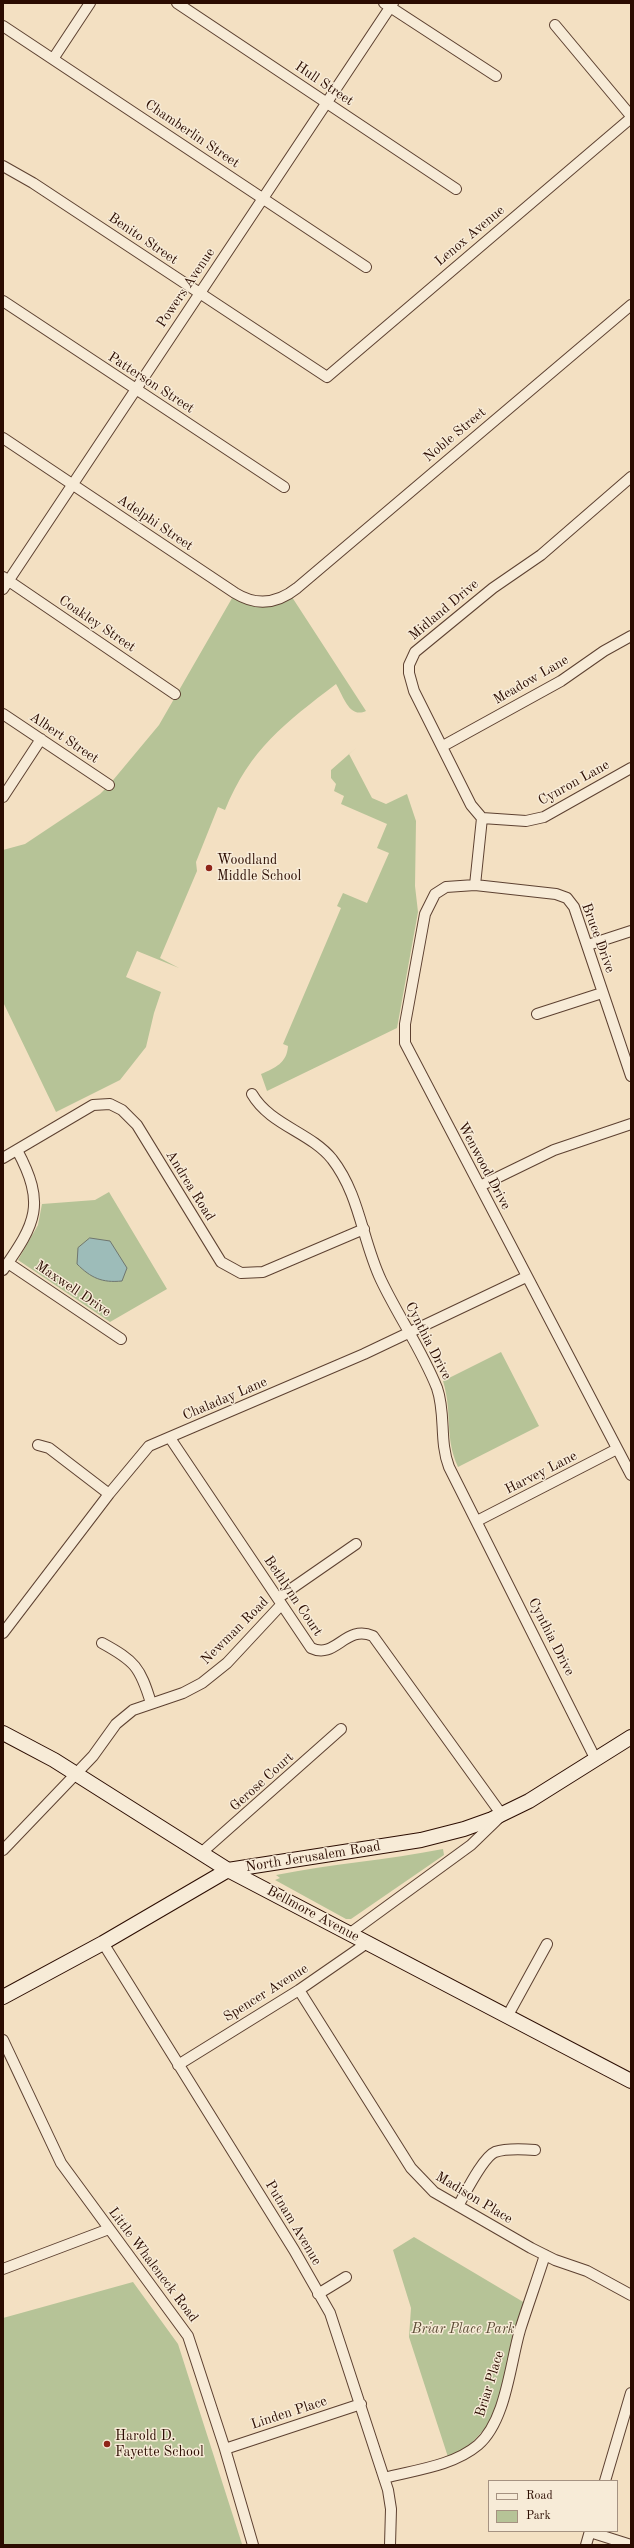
<!DOCTYPE html>
<html>
<head>
<meta charset="utf-8">
<style>
  body { margin:0 }
  #map { position:relative; width:634px; height:2548px; overflow:hidden; background:#f3e0c2; font-family:"Old Standard TT",serif }
  canvas { display:block }
  .frame { position:absolute; inset:0; border:4px solid #2b0c01; pointer-events:none }
  .legend { position:absolute; left:488px; top:2480px; width:130px; height:52px; box-sizing:border-box; background:#f7ebd7; border:1px solid #a59281; margin:0; padding:5px 7px; list-style:none; font-size:12px; color:#2b0c01 }
  .legend li { display:flex; align-items:center; gap:8px; height:20px }
  .legend b { width:20px; border:1px solid #a59281 }
</style>
</head>
<body>
<div id="map">
<canvas width="634" height="2548"></canvas>
<div class="frame"></div>
<ul class="legend">
<li><b style="height:5px;background:#f7ebd7"></b>Road</li>
<li><b style="height:11px;background:#b6c397"></b>Park</li>
</ul>
</div>
<script>
const ctx = document.querySelector('canvas').getContext('2d');
ctx.lineJoin = 'round';
function fill(path, color) { ctx.fillStyle = color; ctx.fill(path, 'evenodd'); }
function stroke(path, color, width, dash) { ctx.strokeStyle = color; ctx.lineWidth = width; ctx.lineCap = dash ? 'butt' : 'round'; ctx.setLineDash(dash || []); ctx.stroke(path); }
function drawText(font, color, halo, rows, align = 'center') {
  ctx.font = font + ' "Old Standard TT",serif'; ctx.lineWidth = 3; ctx.setLineDash([]); ctx.textBaseline = 'middle'; ctx.strokeStyle = halo; ctx.fillStyle = color; for (const [text, x, y, turn = 0] of rows) {
    ctx.save(); ctx.translate(x, y); ctx.rotate((+turn || 0) * Math.PI / 180); ctx.textAlign = isNaN(turn) ? turn : align; if (halo) ctx.strokeText(text, 0, 0); ctx.fillText(text, 0, 0); ctx.restore();
  }
}
const green = new Path2D(`
  M235,593L248,600L290,594L366,711C349,719 343,695 336,684C285,723 250,749 225,810L218,807L196,862L197,871L160,958L179,968L137,951L126,977L161,992L154,1013L146,1047L120,1080L56,1112L3,1002V850L25,844L100,794L109,785L159,725Z
  M356,748L349,754L372,798L386,804L407,794L416,821L415,886L418,912L397,1028L267,1091L261,1074C275,1068 287,1063 288,1046L283,1044L341,908L337,906L343,893L367,903L389,853L377,848L387,824L341,804L344,796L334,791L336,784L331,778V770Z
  M109,1192L167,1289L110,1322L18,1260L38,1225L42,1204L95,1200Z
  M501,1352L539,1426L458,1467C444,1436 453,1414 443,1381Z
  M443,1849L444,1855L351,1919H346L275,1880L280,1878L276,1875C331,1864 387,1860 443,1849Z
  M414,2237L525,2303L499,2402L492,2421L467,2448L448,2457L409,2337L411,2308L393,2250Z
  M133,2282L178,2344L242,2544L3,2545V2318Z`);
const water = new Path2D(`
  M90,1238L110,1241L127,1268L122,1281C102,1283 91,1278 77,1264L78,1248Z`);
const street = new Path2D(`
  M177,3L456,189
  M384,3L496,76
  M555,25L631,116
  M3,26L366,267
  M53,59L90,3
  M3,166L33,183L327,377L631,118
  M3,301L284,487
  M3,438L235,593C256,606 277,604 297,588L631,305
  M3,577L175,694
  M3,589L393,3
  M3,714L109,785
  M443,746L561,681L604,651L631,636
  M3,797L41,739
  M482,818L526,821L544,817L631,768
  M475,885L482,818L471,805L414,691L409,673V665L415,652L493,588L541,555L631,477
  M588,945L631,931
  M537,1014L602,993
  M631,1076L574,907L567,898L556,894L475,885L446,887L435,894L425,914L405,1024V1043L631,1475
  M252,1094C270,1125 310,1132 332,1159C360,1195 362,1240 381,1280C398,1316 422,1350 437,1388C446,1414 439,1441 449,1467L596,1760
  M3,1158L93,1105L110,1104L122,1110L137,1125L221,1262L241,1273L263,1272L364,1229
  M480,1186L554,1150L631,1124
  M8,1263L121,1339
  M3,1270C36,1223 46,1204 17,1150
  M170,1438L311,1648C336,1660 345,1624 373,1636L502,1815L471,1845L349,1934
  M38,1445L49,1448L109,1494
  M477,1521L617,1449
  M278,1598L356,1544
  M3,1633L109,1494L149,1446L364,1354L526,1277
  M102,1643C135,1661 140,1667 151,1703
  M3,1850L93,1756L116,1724L133,1710L183,1693L202,1683L227,1663L281,1605
  M200,1854L341,1729
  M103,1943L294,2250L330,2313L388,2490L391,2509L390,2545
  M299,1990L411,2168L434,2192L531,2248L555,2260L587,2271L631,2295
  M508,2015L547,1944
  M3,2040L61,2163L188,2336L225,2449L253,2545
  M178,2065L299,1990L367,1943
  M458,2206C465,2194 483,2157 495,2152C507,2148 522,2149 535,2150
  M3,2269L109,2229
  M318,2294L346,2277
  M225,2449L361,2404
  M384,2478C415,2470 453,2466 478,2445C506,2421 510,2364 520,2330C528,2305 537,2280 545,2255
  M605,2481L631,2393
  M590,2532L631,2545
  M586,2545L590,2531`);
const secondary = new Path2D(`
  M3,1733L54,1760L228,1870L631,2081
  M3,1997L103,1943L228,1870L421,1840L464,1829L492,1819L529,1801L631,1737`);
const markers = [
  [209,868,4,"#8f2418"],
  [107,2444,4,"#8f2418"]
];
const streetNames = [
  ["Hull Street",324,84,34],
  ["Chamberlin Street",192,134,34],
  ["Lenox Avenue",470,236,-40],
  ["Benito Street",143,239,34],
  ["Powers Avenue",186,288,-56],
  ["Patterson Street",151,383,33],
  ["Noble Street",455,435,-40],
  ["Adelphi Street",155,523,34],
  ["Midland Drive",444,610,-40],
  ["Coakley Street",97,624,34],
  ["Meadow Lane",531,680,-30],
  ["Albert Street",64,738,34],
  ["Cynron Lane",574,783,-29],
  ["Bruce Drive",598,938,70],
  ["Wenwood Drive",484,1166,62],
  ["Andrea Road",190,1186,58],
  ["Maxwell Drive",73,1289,34],
  ["Cynthia Drive",428,1341,63],
  ["Chaladay Lane",225,1399,-23],
  ["Harvey Lane",541,1473,-27],
  ["Bethlynn Court",293,1596,56],
  ["Newman Road",235,1631,-45],
  ["Cynthia Drive",551,1637,63],
  ["Gerose Court",262,1782,-42],
  ["North Jerusalem Road",313,1857,-9],
  ["Bellmore Avenue",313,1914,28],
  ["Spencer Avenue",266,1993,-32],
  ["Madison Place",474,2198,31],
  ["Putnam Avenue",293,2223,59],
  ["Little Whaleneck Road",153,2265,53],
  ["Briar Place",490,2384,-73],
  ["Linden Place",289,2413,-18]
];
const poiNames = [
  ["Woodland",217,860],
  ["Middle School",217,876],
  ["Harold D.",115,2436],
  ["Fayette School",115,2452]
];
const parkNames = [
  ["Briar Place Park",463,2329]
];
fill(green, '#b6c397');
fill(water, '#9dbcb9');
stroke(water, '#6f766f', 1);
stroke(street, '#5d4131', 12);
stroke(secondary, '#2b0c01', 16);
stroke(street, '#f7ebd7', 10);
stroke(secondary, '#f7ebd7', 14);
for (const [x, y, r, color] of markers) { const dot = new Path2D(); dot.arc(x, y, r, 0, 2 * Math.PI); ctx.fillStyle = color; ctx.fill(dot); stroke(dot, '#f7ebd7', 1.5); }
drawText('14px', '#2b0c01', '#f7ebd7', streetNames);
drawText('14px', '#2b0c01', '#f7ebd7', poiNames, 'left');
drawText('italic 14px', '#5c4c36', '#f7ebd7', parkNames);
</script>
</body>
</html>
